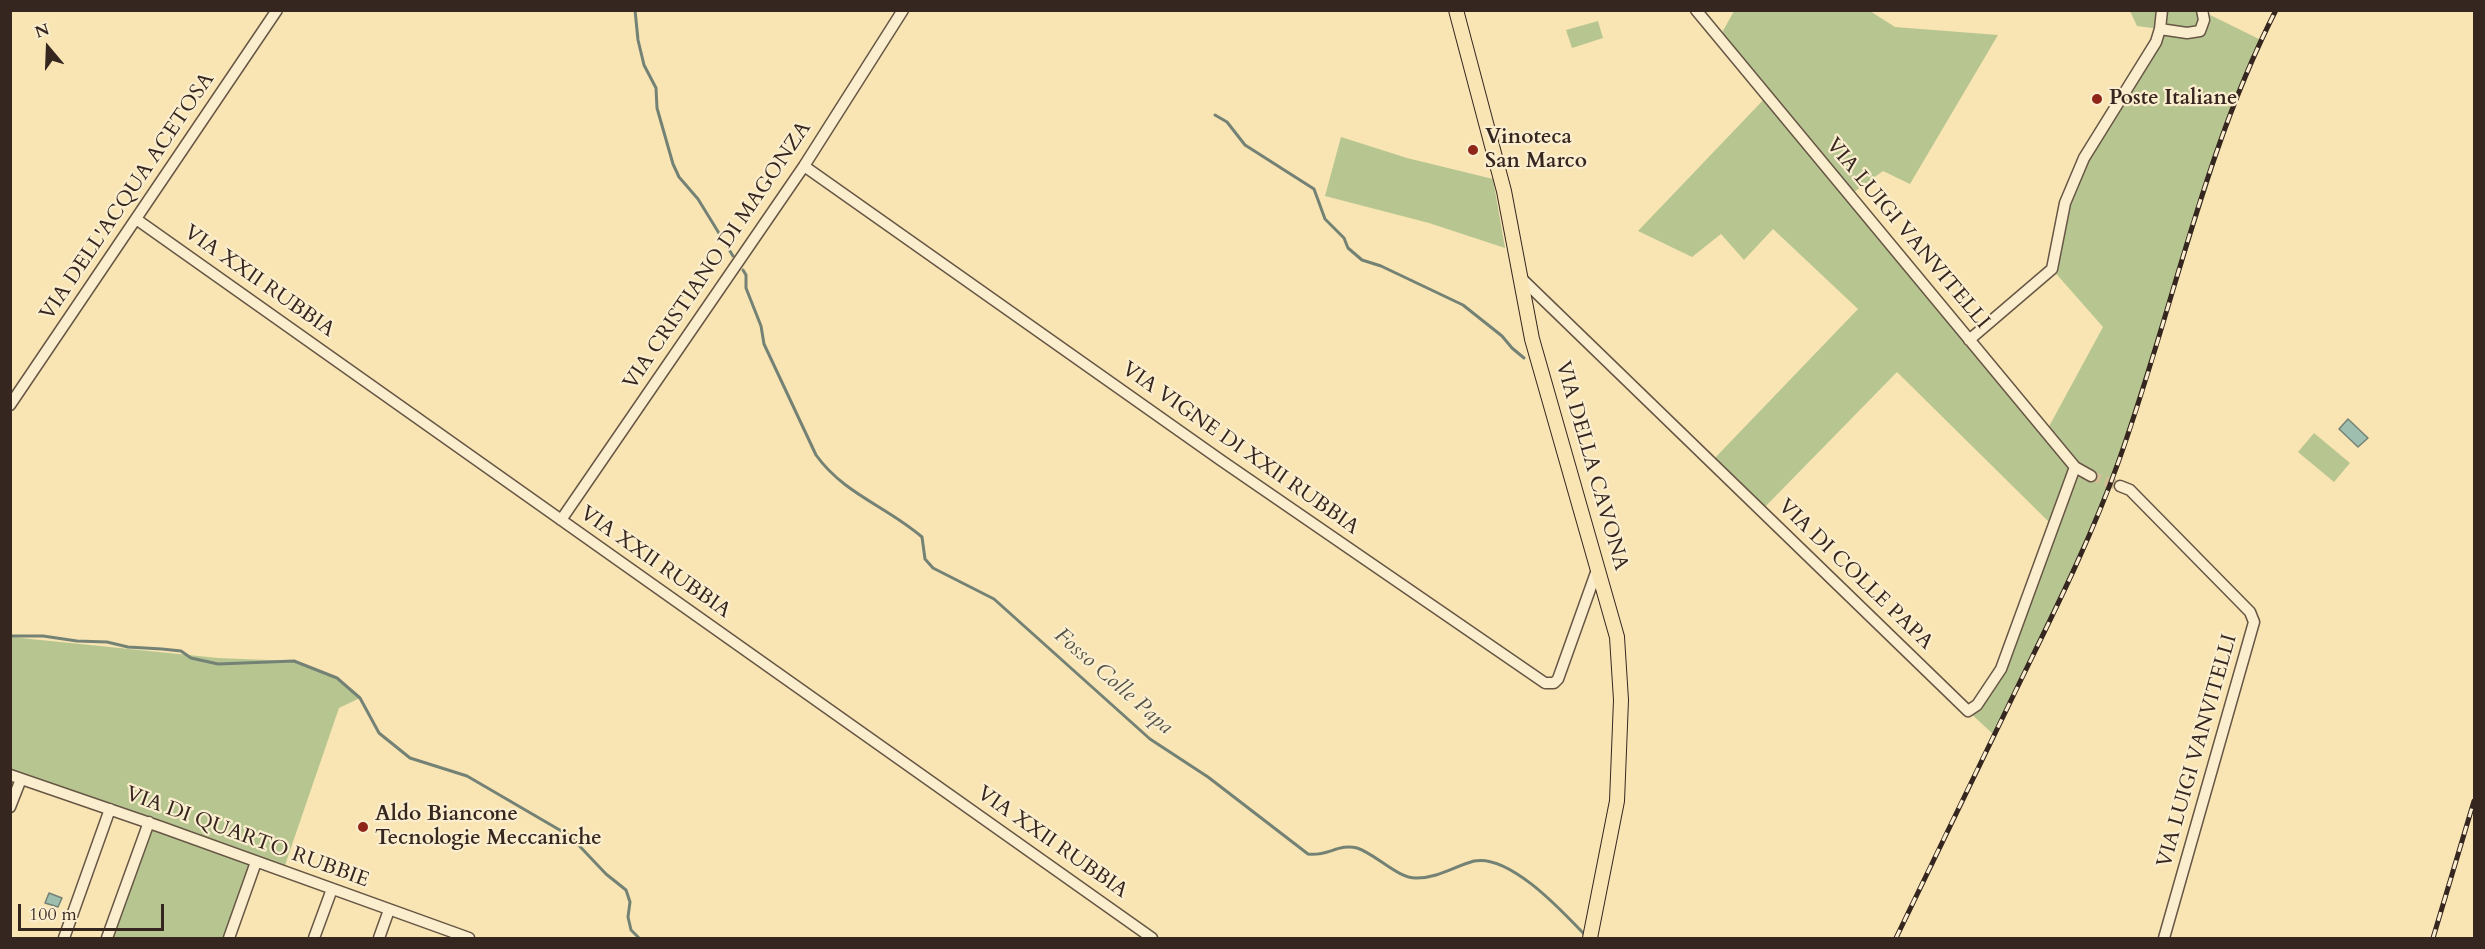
<!DOCTYPE html>
<html>
<head>
<meta charset="utf-8">
<style>
  body { margin:0 }
  #map { position:relative; width:2485px; height:949px; overflow:hidden; background:#f9e5b3; font-family:Cardo,serif }
  canvas { display:block }
  .frame { position:absolute; inset:0; border:12px solid #362620; pointer-events:none }
  .north { position:absolute; left:18px; top:18px; width:60px; height:60px; -webkit-text-stroke:4px #fbeece; paint-order:stroke; rotate:341deg; font-size:16px; font-weight:700; line-height:24px; text-align:center; color:#362620 }
  .north::after { content:''; display:block; margin:auto; width:21px; height:27px; background:#362620; clip-path:polygon(50% 0,100% 100%,50% 72%,0 100%) }
  .scale { position:absolute; left:18px; top:904px; width:146px; height:27px; box-sizing:border-box; border:3px solid #362620; border-top:0; padding-left:8px; font-size:18px; line-height:21px; white-space:nowrap; color:#362620; -webkit-text-stroke:4px #fbeece; paint-order:stroke }
</style>
</head>
<body>
<div id="map">
<canvas width="2485" height="949"></canvas>
<div class="frame"></div>
<div class="north">N</div>
<div class="scale">100 m</div>
</div>
<script>
const ctx = document.querySelector('canvas').getContext('2d');
ctx.lineJoin = 'round';
function fill(path, color) { ctx.fillStyle = color; ctx.fill(path, 'evenodd'); }
function stroke(path, color, width, dash) { ctx.strokeStyle = color; ctx.lineWidth = width; ctx.lineCap = dash ? 'butt' : 'round'; ctx.setLineDash(dash || []); ctx.stroke(path); }
function drawText(font, color, halo, rows, align = 'center') {
  ctx.font = font + ' Cardo,serif'; ctx.lineWidth = 4.5; ctx.setLineDash([]); ctx.textBaseline = 'middle'; ctx.strokeStyle = halo; ctx.fillStyle = color; for (const [text, x, y, turn = 0] of rows) {
    ctx.save(); ctx.translate(x, y); ctx.rotate((+turn || 0) * Math.PI / 180); ctx.textAlign = isNaN(turn) ? turn : align; if (halo) ctx.strokeText(text, 0, 0); ctx.fillText(text, 0, 0); ctx.restore();
  }
}
const green = new Path2D(`
  M1734,11H1870L1895,27L1998,35L1910,184L1883,171L1850,195L2046,432L2103,327L2052,269L2065,203L2160,29L2137,26L2130,11H2202L2261,40L2230,118L2119,463L2077,567L1994,735L1968,711L2001,669L2053,526L1897,372L1761,511L1711,462L1858,309L1773,229L1744,260L1721,234L1692,257L1638,231L1767,96L1719,38Z
  M1598,21L1603,38L1572,48L1566,30Z
  M1341,137L1407,158L1493,179L1505,248L1429,223L1325,196Z
  M2314,433L2350,463L2334,482L2298,452Z
  M11,637L218,658L294,661L337,678L360,698L339,708L283,871L257,862L229,938H107L149,822L11,775Z`);
const water = new Path2D(`
  M2348,419L2368,438L2358,447L2339,429Z
  M49,893L62,898L58,907L45,903Z`);
const stream = new Path2D(`
  M635,10L638,40L644,65L656,88L657,108L673,164L679,177L698,199L733,256
  M1215,115L1227,122L1245,145L1314,189L1325,219L1344,238L1348,248L1362,260L1381,266L1463,305L1502,336L1512,348L1524,358
  M743,270L746,275V288L761,326L764,344L816,455C844,494 886,506 922,537L925,559L933,568L994,599L1150,739L1208,777L1308,854C1327,857 1339,843 1357,848C1376,854 1398,879 1417,878C1438,878 1455,866 1474,861C1510,854 1562,911 1585,935
  M10,636H43L77,641L107,642L128,647L162,649L181,651L191,658L218,664L294,661L337,678L360,698L379,733L410,758L467,776L570,836L606,874L626,890L630,902L628,917L631,930L639,938`);
const minorTunnel = new Path2D(`
  M2091,476L2120,486`);
const minor = new Path2D(`
  M1696,10L2075,467L2091,476
  M2160,29L2187,33L2200,31L2204,20L2202,10
  M804,166L1222,461L1545,683H1554L1558,679L1598,567
  M136,219L1152,938
  M1521,278L1968,711L1977,705L2001,669L2075,467
  M1969,340L2052,269L2065,203L2084,158L2156,42L2160,29L2162,10
  M10,405L277,10
  M2120,486L2130,490L2250,612L2254,622L2164,938
  M561,520L804,166L903,10
  M10,775L161,827L469,938
  M10,807L21,779
  M64,938L110,809
  M107,938L149,822
  M229,938L256,862
  M314,938L332,889
  M379,938L389,910`);
const major = new Path2D(`
  M1456,10L1504,191L1532,339L1617,637L1621,700L1617,801L1590,938`);
const rail = new Path2D(`
  M1896,938C1936,855 1976,772 2017,688C2053,614 2090,541 2118,463C2172,313 2203,153 2276,10
  M2433,938L2474,801`);
const markers = [
  [2097,99,6,"#8f2418"],
  [1473,150,6,"#8f2418"],
  [363,827,6,"#8f2418"]
];
const poiNames = [
  ["Poste Italiane",2109,99],
  ["Vinoteca",1485,138],
  ["San Marco",1485,162],
  ["Aldo Biancone",375,815],
  ["Tecnologie Meccaniche",375,839]
];
const streetNames = [
  ["VIA DELL'ACQUA ACETOSA",128,197,-56],
  ["VIA LUIGI VANVITELLI",1907,234,50],
  ["VIA CRISTIANO DI MAGONZA",718,256,-56],
  ["VIA XXII RUBBIA",259,282,35],
  ["VIA VIGNE DI XXII RUBBIA",1240,449,35],
  ["VIA DELLA CAVONA",1591,466,74],
  ["VIA XXII RUBBIA",655,563,35],
  ["VIA DI COLLE PAPA",1855,575,44],
  ["VIA LUIGI VANVITELLI",2198,751,-74],
  ["VIA DI QUARTO RUBBIE",247,838,20],
  ["VIA XXII RUBBIA",1052,843,35]
];
const waterNames = [
  ["Fosso Colle Papa",1113,682,41]
];
fill(green, '#b7c691');
fill(water, '#9ebfaf');
stroke(water, '#748276', 1.5);
stroke(stream, '#748276', 3);
stroke(minorTunnel, '#d2bf96', 10, [10, 5]);
stroke(minor, '#675645', 13);
stroke(major, '#362620', 16);
stroke(minor, '#fbeece', 10);
stroke(major, '#f9e5b3', 14);
stroke(rail, '#362620', 5);
stroke(rail, '#fbeece', 3, [9]);
for (const [x, y, r, color] of markers) { const dot = new Path2D(); dot.arc(x, y, r, 0, 2 * Math.PI); ctx.fillStyle = color; ctx.fill(dot); stroke(dot, '#fbeece', 2); }
drawText('bold 21px', '#362620', '#fbeece', poiNames, 'left');
drawText('21px', '#362620', '#fbeece', streetNames);
drawText('italic 22px', '#55544b', '#fbeece', waterNames);
</script>
</body>
</html>
